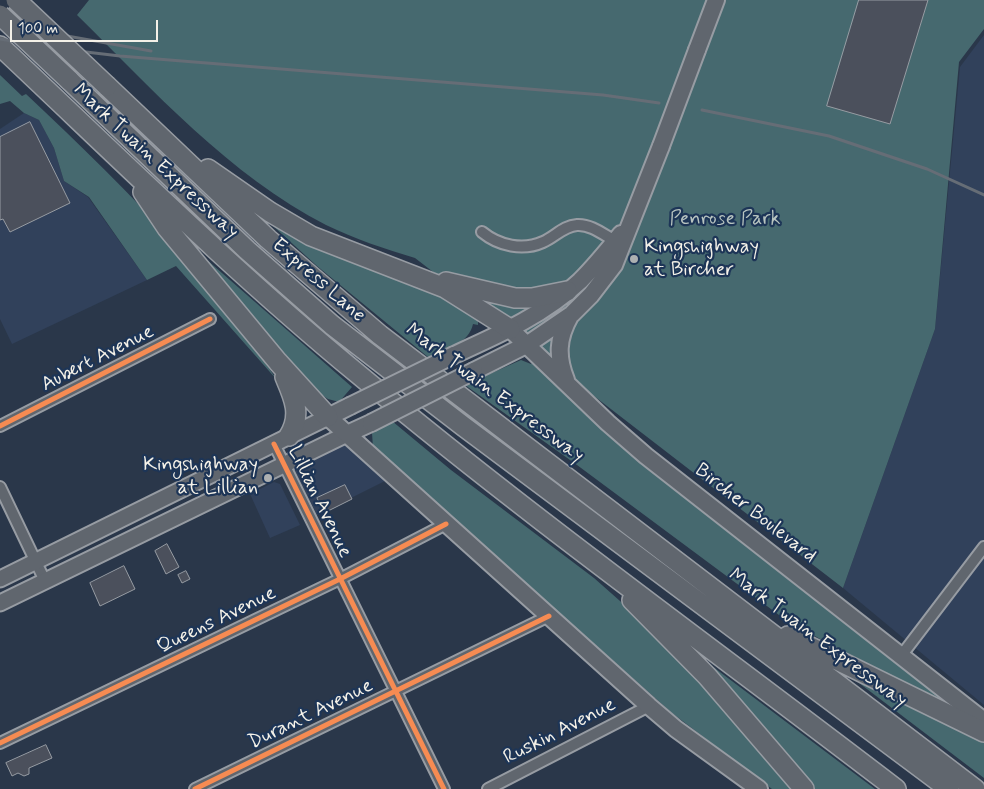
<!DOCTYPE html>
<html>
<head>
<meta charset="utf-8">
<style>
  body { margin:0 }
  #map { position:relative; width:984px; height:789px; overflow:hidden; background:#2a374a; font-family:Mynerve,sans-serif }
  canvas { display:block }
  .scale { position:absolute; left:10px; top:20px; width:148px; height:22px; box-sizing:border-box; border:2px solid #f4f1e8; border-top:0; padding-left:6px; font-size:15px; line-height:18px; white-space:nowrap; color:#f4f1e8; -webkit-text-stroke:4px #1d3557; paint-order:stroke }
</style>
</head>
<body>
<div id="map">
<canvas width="984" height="789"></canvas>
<div class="scale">100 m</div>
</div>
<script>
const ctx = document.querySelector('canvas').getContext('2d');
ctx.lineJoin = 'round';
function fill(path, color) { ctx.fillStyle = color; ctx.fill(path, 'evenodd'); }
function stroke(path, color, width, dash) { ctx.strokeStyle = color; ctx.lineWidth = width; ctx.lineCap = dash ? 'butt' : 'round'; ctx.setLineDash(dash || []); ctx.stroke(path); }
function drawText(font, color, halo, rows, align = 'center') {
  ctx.font = font + ' Mynerve,sans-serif'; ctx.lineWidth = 4.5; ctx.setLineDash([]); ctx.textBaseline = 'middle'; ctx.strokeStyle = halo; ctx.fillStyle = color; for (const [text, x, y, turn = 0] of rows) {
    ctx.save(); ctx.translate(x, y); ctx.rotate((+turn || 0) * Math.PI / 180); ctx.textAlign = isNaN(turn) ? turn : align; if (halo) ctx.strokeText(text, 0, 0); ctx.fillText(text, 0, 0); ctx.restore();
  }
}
const built = new Path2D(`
  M984,35V705L843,588L935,329L960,67Z
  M24,113L39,120L54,148L64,181L88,197L147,280L12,344L0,319V129Z
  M344,443L387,480L317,515L294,469L297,464Z
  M274,482L280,484L300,525L270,538L250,494Z`);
const green = new Path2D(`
  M89,0H984V29L959,62L935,329L843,588L415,258C385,249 355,239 326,225C229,175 154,91 77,15Z
  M0,75L22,96L26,94C79,144 131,194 179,248C216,290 246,335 277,380L176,266L147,280L89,197L64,181L54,148L39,120L24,113L10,101L0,104Z
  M262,216L434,289L478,319V325L473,324C469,344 445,349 428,357L317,266Z
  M198,252L352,387L339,402L328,399L322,395L220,283Z
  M521,360L531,364L535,360L969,716L856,660L779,615L577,465L465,385Z
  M392,421L451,470L594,578L663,639L794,789H772L672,713L373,448L372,433Z
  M708,663L875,789H811L706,665Z
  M834,664L984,739V778Z`);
const building = new Path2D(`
  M859,0H928L890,124L827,106Z
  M30,122L70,203L10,232L3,219L0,220V137Z
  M345,485L352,499L324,513L317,498Z
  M167,544L179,567L166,574L155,551Z
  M124,566L135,589L100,606L90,583Z
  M186,571L190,579L182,583L178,575Z
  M46,745L52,758L29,768V774L24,776L18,773L12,776L6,763Z`);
const street = new Path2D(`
  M482,232C499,246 523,251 543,242C555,237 563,226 577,225C591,224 604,235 615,241
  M0,426L210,319
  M274,444L444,789
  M0,487L45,581
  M901,656L984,547
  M0,743L340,579L446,524
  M195,789L549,616
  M488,789L649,706`);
const secondary = new Path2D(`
  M0,579L328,417
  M0,603L347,434`);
const primary = new Path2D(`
  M697,50L716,0
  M510,329L608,423L646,456L984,721
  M454,355C498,335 544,315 580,281C595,266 608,250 621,234
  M474,371L528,344L572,314L591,295L614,265L661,146
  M566,380C557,357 557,339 570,316
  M350,406L328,417L649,706L676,729L759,789
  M347,434L371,423`);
const highway = new Path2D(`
  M0,46C118,157 233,271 358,374C532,519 716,651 896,789
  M69,80L247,250L332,325L463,426L949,789
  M107,86L268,239L380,335L975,789
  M208,169L270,212L311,236L445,288L510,329
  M143,192L167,228L278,362L328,417
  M446,282L515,298H532L567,291
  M285,377C294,398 302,415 289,436
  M632,600L707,676L804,789
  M788,636L984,732`);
const rail = new Path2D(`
  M0,24L151,51
  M0,39L52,48L120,56L603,95L659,103
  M702,110L829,136L927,169L984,195`);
const primaryBridge = new Path2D(`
  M661,146L697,50
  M350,406L454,355
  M371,423L474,371`);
const highwayBridge = new Path2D(`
  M16,0L107,86
  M0,15L69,80`);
const cycleway = new Path2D(`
  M0,426L210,319
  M274,444L444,789
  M0,743L340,579L446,524
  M195,789L549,616`);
const markers = [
  [634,259,5,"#adb0b1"],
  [268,478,5,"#adb0b1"]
];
const streetNames = [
  ["Mark Twain Expressway",155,162,43],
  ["Express Lane",318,281,41],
  ["Aubert Avenue",98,359,-27],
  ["Mark Twain Expressway",494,394,37],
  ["Lillian Avenue",319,502,64],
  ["Bircher Boulevard",755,514,38],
  ["Queens Avenue",217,621,-26],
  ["Mark Twain Expressway",817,639,37],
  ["Durant Avenue",311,715,-26],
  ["Ruskin Avenue",560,732,-27]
];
const parkNames = [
  ["Penrose Park",725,220]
];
const poiNames = [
  ["Kingshighway",644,248],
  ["at Bircher",644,271],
  ["Kingshighway",258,466,"right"],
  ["at Lillian",258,489,"right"]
];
fill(built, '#31415b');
fill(green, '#46696f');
fill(building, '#4b505c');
stroke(building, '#979ca3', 1);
stroke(street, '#979ca3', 14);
stroke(secondary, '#979ca3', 19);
stroke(primary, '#979ca3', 20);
stroke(highway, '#979ca3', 22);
stroke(street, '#60666e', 10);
stroke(secondary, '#60666e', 15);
stroke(primary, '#60666e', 16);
stroke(highway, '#60666e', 19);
stroke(rail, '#666d76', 3);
stroke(primaryBridge, '#979ca3', 20, []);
stroke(highwayBridge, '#979ca3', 22, []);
stroke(primaryBridge, '#60666e', 16);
stroke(highwayBridge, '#60666e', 19);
stroke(cycleway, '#f68b52', 5);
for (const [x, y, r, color] of markers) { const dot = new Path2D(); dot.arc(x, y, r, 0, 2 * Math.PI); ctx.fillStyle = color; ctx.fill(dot); stroke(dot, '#1d3557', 2); }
drawText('20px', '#f4f1e8', '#1d3557', streetNames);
drawText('20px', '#b8c4c0', '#1d3557', parkNames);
drawText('20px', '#f4f1e8', '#1d3557', poiNames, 'left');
</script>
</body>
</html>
